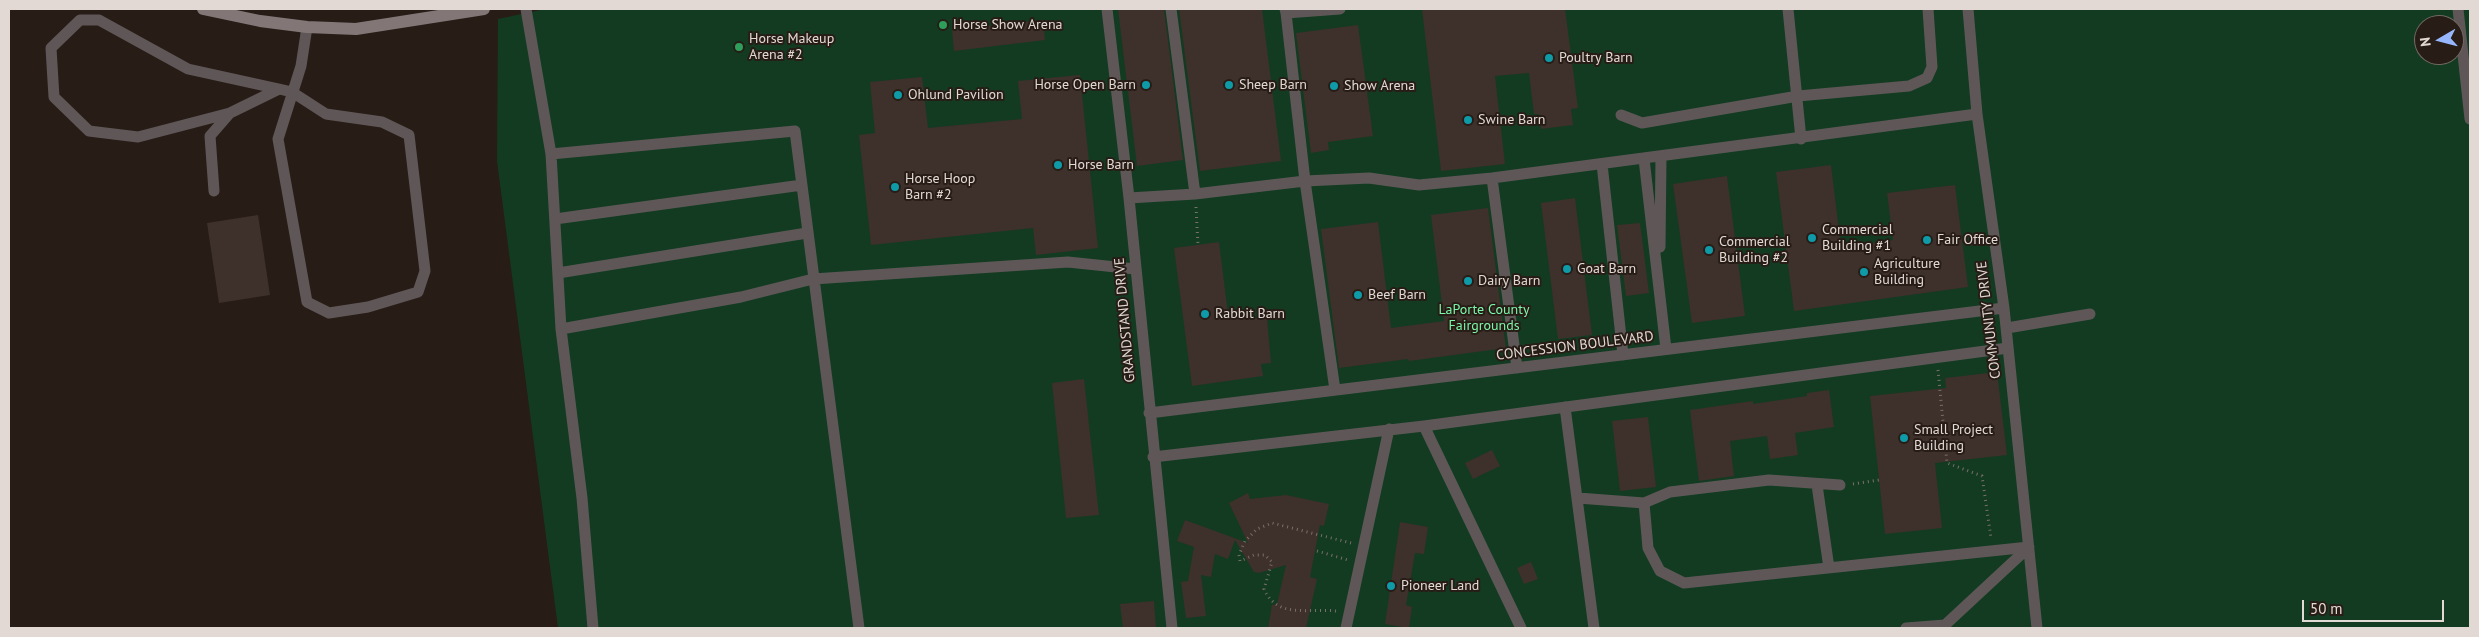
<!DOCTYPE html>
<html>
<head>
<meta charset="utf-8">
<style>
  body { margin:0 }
  #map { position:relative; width:2479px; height:637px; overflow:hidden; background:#281c16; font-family:"PT Sans",sans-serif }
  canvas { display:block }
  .frame { position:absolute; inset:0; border:10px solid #e2d9d4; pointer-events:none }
  .north { position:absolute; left:2414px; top:15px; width:50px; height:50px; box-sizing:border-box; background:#281c16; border:1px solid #726862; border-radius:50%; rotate:262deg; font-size:14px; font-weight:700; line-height:20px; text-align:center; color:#e2d9d4 }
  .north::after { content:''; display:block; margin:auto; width:18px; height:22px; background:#96b6fd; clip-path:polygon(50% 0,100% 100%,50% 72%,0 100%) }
  .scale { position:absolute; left:2302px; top:600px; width:142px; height:22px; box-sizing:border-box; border:2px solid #e2d9d4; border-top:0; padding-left:6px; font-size:15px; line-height:18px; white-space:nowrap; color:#e2d9d4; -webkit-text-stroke:4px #281c16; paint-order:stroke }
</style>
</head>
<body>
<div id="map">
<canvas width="2479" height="637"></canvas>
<div class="frame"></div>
<div class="north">N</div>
<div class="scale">50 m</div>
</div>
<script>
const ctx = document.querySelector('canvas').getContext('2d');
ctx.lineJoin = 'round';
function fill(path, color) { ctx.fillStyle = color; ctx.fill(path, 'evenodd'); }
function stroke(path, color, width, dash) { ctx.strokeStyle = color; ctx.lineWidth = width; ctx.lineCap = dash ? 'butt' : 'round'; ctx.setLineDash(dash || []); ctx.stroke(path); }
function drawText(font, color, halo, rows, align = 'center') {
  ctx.font = font + ' "PT Sans",sans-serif'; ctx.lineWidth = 4; ctx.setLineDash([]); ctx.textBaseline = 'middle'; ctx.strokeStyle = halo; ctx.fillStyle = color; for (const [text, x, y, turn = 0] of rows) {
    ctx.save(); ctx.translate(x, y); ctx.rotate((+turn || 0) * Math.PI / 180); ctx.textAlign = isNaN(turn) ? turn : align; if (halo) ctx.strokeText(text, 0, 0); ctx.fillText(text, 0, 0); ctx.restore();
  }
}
const green = new Path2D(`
  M545,9H2470V628H558L497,161L498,19ZM2424,25H2454V55H2424Z`);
const building = new Path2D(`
  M1118,9H1164L1183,160L1137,166Z
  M1179,9H1262L1281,161L1200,171Z
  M1422,9H1565L1578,108L1571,109L1573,125L1541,129L1539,114H1534L1529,73L1495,76L1505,164L1441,171Z
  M1043,20L1045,40L954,51L952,30Z
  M1358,25L1373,136L1328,142L1329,150L1311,153L1296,33Z
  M1080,75L1098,248L1036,255L1033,228L871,245L859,135L875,133L870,82L922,77L928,128L1022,119L1018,81Z
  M1831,165L1841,247L1893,240L1887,193L1955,185L1968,287L1794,311L1776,172Z
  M1727,176L1745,316L1692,323L1673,184Z
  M1575,198L1592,335L1558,339L1541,203Z
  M1488,208L1506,348L1409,361L1408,359L1339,368L1321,229L1378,222L1391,328L1444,321L1431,215Z
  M258,215L270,295L219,303L207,223Z
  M1640,223L1649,293L1626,296L1617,225Z
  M1219,242L1228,314L1250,312L1251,319L1267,317L1271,363L1261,364L1263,376L1192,386L1174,248Z
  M1997,372L2007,455L1935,463L1942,528L1885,534L1870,396L1946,388L1945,378Z
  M1084,379L1099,515L1066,518L1052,383Z
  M1829,390L1834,427L1795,433L1798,455L1770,459L1767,436L1730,441L1734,476L1699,481L1690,410L1753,401V404L1807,396V393Z
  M1648,417L1656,487L1620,491L1612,421Z
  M1492,450L1500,466L1473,479L1465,463Z
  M1248,493L1250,499L1286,495L1329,504L1324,526L1320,525L1310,577L1317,579L1306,628H1268L1272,605L1277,604L1286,565L1259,573L1254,572L1235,540L1228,559L1215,554L1211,577L1201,575L1206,616L1186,618L1181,582L1188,581L1194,547L1177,541L1185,520L1248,543L1229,503Z
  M1400,522L1428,527L1424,554L1415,553L1406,605L1412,607L1409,628L1385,624Z
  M1531,562L1538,579L1524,584L1517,568Z
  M1154,601L1156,628H1123L1120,604Z`);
const path = new Path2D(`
  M1196,207L1198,245
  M1938,370L1947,463L1982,476L1991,538
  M1853,484L1879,480
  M1317,551L1348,560
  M1336,611C1308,608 1277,619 1264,589L1272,562L1265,555H1254L1240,561L1239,555L1245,541L1257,529L1272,523L1351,543`);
const lane = new Path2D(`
  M526,9L551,154L561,329L582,498L593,628
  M1107,9L1129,198L1172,628
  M1171,9L1195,194
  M1285,9L1286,13L1340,9
  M1788,9L1801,139
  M1968,9L1977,114L2004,308L2037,628
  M2458,9L2470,119
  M1286,13L1305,181L1335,390
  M230,113L138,137L89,131L54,97L51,48L80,20H99L188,69L279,89
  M1621,115L1642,123L1798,96L1909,86L1927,78L1932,67L1928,9
  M551,154L795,131L859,628
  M1644,159L1666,349
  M1602,164L1623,355
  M1492,178L1517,368
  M214,191L210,136L230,113L279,89L292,92L326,114L382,122L409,135L425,271L418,292L368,307L329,313L307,302L278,139L301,66L307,27
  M1129,198L1195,194L1305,181L1369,178L1419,185L1492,178L1977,114
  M555,219L802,185
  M1660,247L1661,157
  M558,273L807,233
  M2007,328L2090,314
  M561,329L741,297L813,279L1068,262L1135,269
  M1565,407L1594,628
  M1149,413L2004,308
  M1424,426L1521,628
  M1153,457L1424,426L2008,348
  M1817,485L1829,568
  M1578,498L1644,503L1648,548L1660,571L1684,583L2029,547L1945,625
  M1644,503L1670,492L1769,480L1840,485
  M1346,628L1389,429
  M1906,628L1945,625V628`);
const secondary = new Path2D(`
  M203,9L260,21L307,27L356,29L484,9`);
const markers = [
  [943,25,5,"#2e9e5b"],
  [739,47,5,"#2e9e5b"],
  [1549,58,5,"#0f9aa8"],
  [1146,85,5,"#0f9aa8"],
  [1229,85,5,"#0f9aa8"],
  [1334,86,5,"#0f9aa8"],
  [898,95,5,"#0f9aa8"],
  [1468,120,5,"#0f9aa8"],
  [1058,165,5,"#0f9aa8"],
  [895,187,5,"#0f9aa8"],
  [1812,238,5,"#0f9aa8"],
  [1927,240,5,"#0f9aa8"],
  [1709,250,5,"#0f9aa8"],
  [1567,269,5,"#0f9aa8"],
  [1864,272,5,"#0f9aa8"],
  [1468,281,5,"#0f9aa8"],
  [1358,295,5,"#0f9aa8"],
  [1205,314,5,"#0f9aa8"],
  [1904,438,5,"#0f9aa8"],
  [1391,586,5,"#0f9aa8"]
];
const poiNames = [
  ["Horse Show Arena",953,25],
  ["Horse Makeup",749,39],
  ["Arena #2",749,55],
  ["Poultry Barn",1559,58],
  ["Horse Open Barn",1136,85,"right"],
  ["Sheep Barn",1239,85],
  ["Show Arena",1344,86],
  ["Ohlund Pavilion",908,95],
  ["Swine Barn",1478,120],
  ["Horse Barn",1068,165],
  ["Horse Hoop",905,179],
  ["Barn #2",905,195],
  ["Commercial",1822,230],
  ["Building #1",1822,246],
  ["Fair Office",1937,240],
  ["Commercial",1719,242],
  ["Building #2",1719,258],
  ["Agriculture",1874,264],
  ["Building",1874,280],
  ["Goat Barn",1577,269],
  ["Dairy Barn",1478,281],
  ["Beef Barn",1368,295],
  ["Rabbit Barn",1215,314],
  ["Small Project",1914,430],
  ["Building",1914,446],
  ["Pioneer Land",1401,586]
];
const parkNames = [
  ["LaPorte County",1484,310],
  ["Fairgrounds",1484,326]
];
const streetNames = [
  ["GRANDSTAND DRIVE",1125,320,-95],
  ["COMMUNITY DRIVE",1989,320,-97],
  ["CONCESSION BOULEVARD",1575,346,-7]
];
fill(green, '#123b22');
fill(building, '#3e302b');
stroke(path, '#7a706a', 3, [1, 4]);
stroke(lane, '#5f5757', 11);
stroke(secondary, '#837676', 12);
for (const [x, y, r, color] of markers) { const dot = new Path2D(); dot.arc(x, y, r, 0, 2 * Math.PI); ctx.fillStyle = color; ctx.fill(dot); stroke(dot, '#281c16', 2); }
drawText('14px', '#e2d9d4', '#281c16', poiNames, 'left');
drawText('14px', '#7af7a8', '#281c16', parkNames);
drawText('14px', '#e2d9d4', '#281c16', streetNames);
</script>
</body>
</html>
